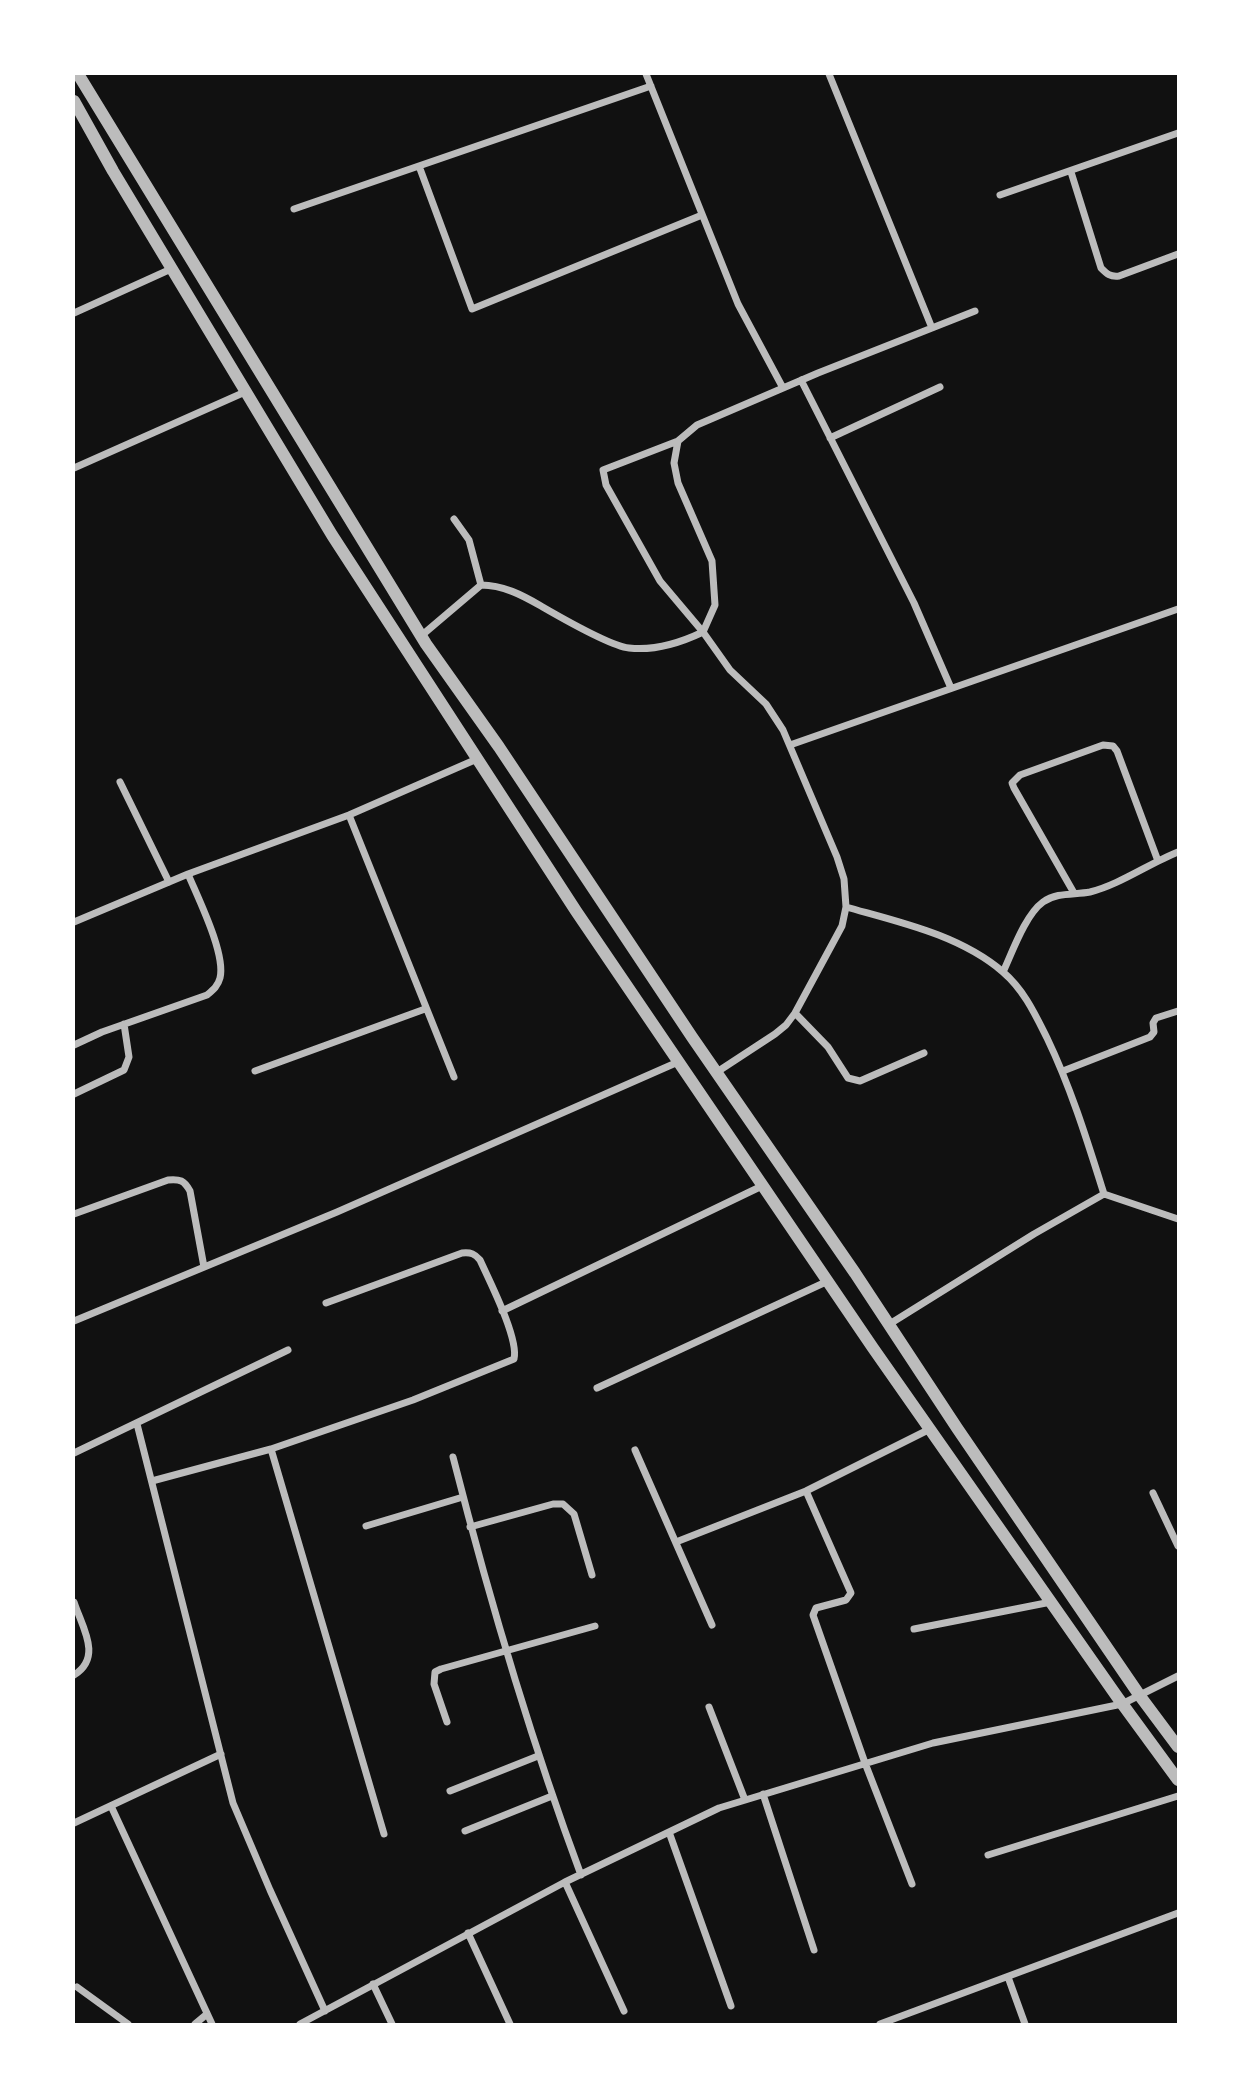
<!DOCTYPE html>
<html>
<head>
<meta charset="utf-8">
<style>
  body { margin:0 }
  #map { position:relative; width:1252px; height:2098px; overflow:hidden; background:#111; font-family:"Open Sans",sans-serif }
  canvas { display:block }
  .frame { position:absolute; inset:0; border:75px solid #fff; pointer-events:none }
</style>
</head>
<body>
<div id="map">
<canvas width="1252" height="2098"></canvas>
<div class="frame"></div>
</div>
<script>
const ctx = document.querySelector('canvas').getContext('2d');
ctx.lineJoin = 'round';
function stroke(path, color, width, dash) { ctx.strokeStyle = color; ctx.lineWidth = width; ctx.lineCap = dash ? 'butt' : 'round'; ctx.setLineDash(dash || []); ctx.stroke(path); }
const minor = new Path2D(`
  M646,74L738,304L783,388
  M829,74L932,328
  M419,166L472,309L702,215
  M1071,172L1101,268C1107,274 1110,277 1119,276L1178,254
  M1000,195L1178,133
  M294,209L651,86
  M74,313L171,269
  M801,380L914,603L951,688
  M830,438L940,387
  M678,441L603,470L606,485L660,581L703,632L730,670L766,704L783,730L837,857L844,879L846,907L842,926L795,1013L786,1025L775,1034L717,1072
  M74,468L245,392
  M454,519L469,540L481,585
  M421,636L481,585C503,585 522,595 541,606C560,617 610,646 629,648C655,651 680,643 703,632L715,605L712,561L678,483L674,463L678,441L697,425L818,373L975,311
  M790,745L1178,609
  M120,782L169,882
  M349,815L454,1077
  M1074,893L1014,788L1012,783L1020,775L1103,745L1113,746L1117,751L1158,861
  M846,907C899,922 960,935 1003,972C1024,990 1035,1014 1047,1038C1071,1088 1087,1140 1104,1194
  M74,922L188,874L349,815L477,759
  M1003,972C1012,953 1025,915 1043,902C1057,892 1074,895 1090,892C1119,885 1150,863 1178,852
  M795,1013L828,1047L848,1078L860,1081L924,1053
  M74,1045L102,1032L207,995C213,990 218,986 220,978C226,954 198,898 188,874
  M255,1071L425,1009
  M1063,1071L1150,1037L1154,1032L1153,1023L1156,1018L1178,1011
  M74,1094L124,1070L129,1057L124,1024
  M74,1214L168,1180C180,1179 184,1180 190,1191L204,1267
  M502,1311L762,1186
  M74,1321L337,1212L678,1062
  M888,1325L1034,1234L1104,1194L1178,1219
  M597,1388L828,1281
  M137,1424L233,1803L270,1890L325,2011
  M271,1449L384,1834
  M635,1450L712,1625
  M74,1453L288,1350
  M453,1457C489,1598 530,1738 581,1875
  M152,1481L271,1449L413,1400L514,1359C519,1339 490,1282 480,1260C475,1254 471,1252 462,1253L326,1303
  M806,1491L851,1593L846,1600L816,1608L813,1615L865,1763L912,1884
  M1153,1493L1178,1546
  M366,1526L463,1497
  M470,1527L553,1504H563L574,1514L592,1575
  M676,1542L806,1491L930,1429
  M74,1602C82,1627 103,1657 74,1675
  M914,1629L1051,1602
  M709,1707L745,1800
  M447,1722L434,1684L435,1672L441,1669L595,1626
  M450,1791L538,1756
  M763,1794L814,1950
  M111,1806L212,2024
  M74,1823L221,1754
  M465,1831L552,1796
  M669,1832L731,2006
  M988,1855L1178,1796
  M565,1882L624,2011
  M468,1933L510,2024
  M1008,1977L1025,2024
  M373,1984L392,2024
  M77,1987L128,2024
  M195,2024L207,2014
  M300,2024L565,1882L719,1808L933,1743L1122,1704L1178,1676
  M880,2024L1178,1913`);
const tertiary = new Path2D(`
  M78,74L426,644L499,747L692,1037L855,1273L957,1428L1140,1696L1178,1747
  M74,101L113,171L332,535L576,911L873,1348L1118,1698L1178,1780`);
stroke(minor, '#bcbcbc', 7);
stroke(tertiary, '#bcbcbc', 12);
</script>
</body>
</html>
